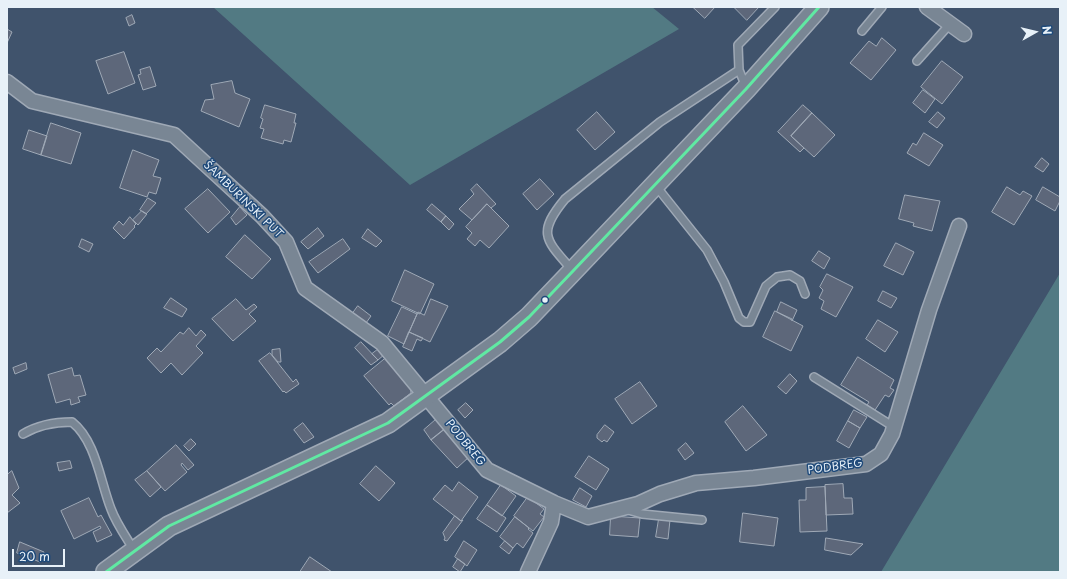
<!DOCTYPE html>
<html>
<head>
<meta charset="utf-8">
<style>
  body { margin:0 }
  #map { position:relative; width:1067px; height:579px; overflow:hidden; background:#40536c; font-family:"Playpen Sans",sans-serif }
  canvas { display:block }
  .frame { position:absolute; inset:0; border:8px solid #e8f1f8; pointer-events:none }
  .north { position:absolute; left:1015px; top:12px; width:40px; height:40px; -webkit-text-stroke:3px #1f4a7a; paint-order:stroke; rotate:82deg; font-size:11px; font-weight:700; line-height:16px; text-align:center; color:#e8f1f8 }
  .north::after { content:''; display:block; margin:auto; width:14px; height:18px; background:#e8f1f8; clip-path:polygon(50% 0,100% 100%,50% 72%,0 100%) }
  .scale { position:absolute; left:12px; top:549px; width:53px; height:18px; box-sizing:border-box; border:2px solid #e8f1f8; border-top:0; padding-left:5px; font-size:12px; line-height:14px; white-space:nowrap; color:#e8f1f8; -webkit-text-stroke:3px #1f4a7a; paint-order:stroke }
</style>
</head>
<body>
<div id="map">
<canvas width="1067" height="579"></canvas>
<div class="frame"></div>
<div class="north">N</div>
<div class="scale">20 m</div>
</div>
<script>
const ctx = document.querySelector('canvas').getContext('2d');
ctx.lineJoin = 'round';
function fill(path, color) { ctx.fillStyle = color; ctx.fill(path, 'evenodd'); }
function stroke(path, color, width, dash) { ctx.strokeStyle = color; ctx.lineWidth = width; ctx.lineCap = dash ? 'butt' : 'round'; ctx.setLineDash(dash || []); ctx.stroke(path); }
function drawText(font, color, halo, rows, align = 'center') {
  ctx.font = font + ' "Playpen Sans",sans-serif'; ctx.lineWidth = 3; ctx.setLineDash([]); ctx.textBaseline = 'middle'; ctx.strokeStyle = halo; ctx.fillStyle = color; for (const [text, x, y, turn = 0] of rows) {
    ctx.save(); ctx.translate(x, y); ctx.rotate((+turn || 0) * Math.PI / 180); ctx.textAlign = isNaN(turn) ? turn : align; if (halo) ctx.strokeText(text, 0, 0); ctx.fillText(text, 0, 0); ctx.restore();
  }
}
const green = new Path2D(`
  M213,7H652L679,29L410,185Z
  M1060,273V572H881Z`);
const building = new Path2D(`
  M693,7H715L705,18Z
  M734,7H759L747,20Z
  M132,15L135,23L129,26L126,18Z
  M7,29L12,32L7,43Z
  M882,38L896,50L871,80L850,63L869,41L876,46Z
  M124,52L135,83L108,94L96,61Z
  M942,61L963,77L942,104L921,87Z
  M150,67L156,86L143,90L138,75L141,74L140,70Z
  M232,81L235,93L250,99L239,127L201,111L205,100L214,99L211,85Z
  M923,90L935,99L925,113L913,103Z
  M265,105L296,114L294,123H296L291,142L284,140L283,144L261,138L264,129L260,128L263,119L261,118Z
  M803,105L812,113L791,136L804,148L800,152L778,132Z
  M597,112L615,132L595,150L577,130Z
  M938,112L945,118L937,128L929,122Z
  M812,113L835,135L814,157L791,136Z
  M51,123L81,133L71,164L41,155Z
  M29,130L47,136L41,155L23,149Z
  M924,133L943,145L929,166L907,153L913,143L916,145Z
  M133,150L159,160L153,176L161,178L156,194L149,192L147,197L120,188Z
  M1042,158L1049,164L1043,172L1035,167Z
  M540,179L554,194L537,210L523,194Z
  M477,184L496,204L491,208L487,204L472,220L459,209L474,194L471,190Z
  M1007,187L1020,195L1023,191L1032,196L1014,225L992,212Z
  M1043,187L1060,197V201L1055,211L1036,200Z
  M208,189L230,212L208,233L185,209Z
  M905,195L940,201L932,231L913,226L914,223L899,219Z
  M148,198L156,203L146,214L140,210Z
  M432,204L446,216L441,222L427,210Z
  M487,204L509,226L489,248L480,240L475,246L467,239L472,233L466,227Z
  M240,207L247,215L236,225L231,218Z
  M142,211L147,214L138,225L133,220Z
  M446,216L454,224L449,230L441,222Z
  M130,217L136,224L134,226L135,227L124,239L113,228L119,221L123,225Z
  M318,228L324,236L308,249L301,242Z
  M368,229L382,241L376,247L362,238Z
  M245,235L271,259L252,279L226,257Z
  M82,239L93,244L89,252L79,247Z
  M343,239L350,249L318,273L309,262Z
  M896,243L914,252L903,275L884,266Z
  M819,251L830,258L824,269L812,261Z
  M405,270L434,284L420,314L392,301Z
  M827,274L853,287L836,317L821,309L824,301L819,298L823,290L820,287Z
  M883,291L897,298L891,308L878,301Z
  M171,298L187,309L182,317L164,308Z
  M236,299L246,310L254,304L257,307L249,314L256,321L233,341L212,319Z
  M431,299L448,306L430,342L409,332L418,312L424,315Z
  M781,302L797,310L792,321V319L777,312Z
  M358,306L371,316L366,323L353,313Z
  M402,307L417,314L404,344L388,336Z
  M775,311L803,326L791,351L763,337Z
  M878,320L898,332L885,352L866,339Z
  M189,328L196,336L201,330L206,335L196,346L203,353L182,375L171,363L161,373L147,358L157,348L161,352L180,332L183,334Z
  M409,332L423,338L421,341L417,339L412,351L403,347Z
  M361,342L378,360L371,365L355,348Z
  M380,348L385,354L378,360L372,354Z
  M280,349L281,362H278L272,355V350Z
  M270,353L293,382L296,379L299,384L286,393L284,391L283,392L259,361Z
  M858,357L894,380L890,388L894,390L889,397L885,395L875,410L867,405L869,402L841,385Z
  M386,358L410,386L411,393L394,406L391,403L389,405L364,376Z
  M26,363L27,369L15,374L13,368Z
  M72,368L74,376L80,375L86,395L78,397L80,402L71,405L70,399L56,403L48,375Z
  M790,374L797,381L786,394L778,387Z
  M640,382L657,406L632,424L615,399Z
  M466,403L473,410L465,418L458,410Z
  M743,406L767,435L746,451L725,422Z
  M854,410L867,417L860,428L848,421Z
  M439,417L446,428L431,440L424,430Z
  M848,421L860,428L849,448L837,441Z
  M303,423L314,437L304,443L294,430Z
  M605,425L614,432L607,442L604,440L602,442L597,438V435Z
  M446,428L470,456L457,468L431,440Z
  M191,439L196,444L189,451L184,446Z
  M686,443L694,453L685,460L678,450Z
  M176,445L194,465L188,470L182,463L181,465L187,472L165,491L147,471Z
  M589,456L609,469L596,490L575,477Z
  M70,461L72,468L59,471L57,463Z
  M376,466L395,483L379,501L360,484Z
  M12,471L19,488L12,495L20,503L7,513V475Z
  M147,471L161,487L150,497L135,480Z
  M459,482L478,497L461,521L433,499L445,485L452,491Z
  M843,484L844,498H852L853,514L826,515L825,485Z
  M501,485L516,496L502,516L487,505Z
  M825,487L827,531L800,532L799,500H806V488Z
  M580,488L592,496L586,507L573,500Z
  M528,497L544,509L540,514L544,517L533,531L514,516Z
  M89,498L98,517L101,515L112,535L97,542L93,532L101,528L100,526L74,539L61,511Z
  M487,505L506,518L497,532L477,519Z
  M743,513L778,518L774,546L740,542Z
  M455,516L461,521L463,520L447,541L444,540L445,538L443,533Z
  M611,516L640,518L638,537L610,535Z
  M515,517L529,528L528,529L533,533L523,548L517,543L513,548L500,537Z
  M659,519L670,520L668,539L656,537Z
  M826,538L863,544L851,555L825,550Z
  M464,541L477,550L467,566L455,557Z
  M505,541L513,548L509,554L500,547Z
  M20,542L44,552L40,562L17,553Z
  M310,557L332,572H300Z
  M458,559L465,564L460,572L453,567Z`);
const service = new Path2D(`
  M862,31L882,7
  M917,61L950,24
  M746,87L739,70L738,45L775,7
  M656,186L707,250L724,282L739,318L744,322H750L766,286L777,277L790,275L800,281L805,294
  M573,271C546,240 536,234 565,199L660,122L739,70
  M814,377L894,427
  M23,434C38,425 54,422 72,422C96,441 100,481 111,509C116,523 126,537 134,550
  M628,510L642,514L702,520`);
const minor = new Path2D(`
  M927,7L964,34
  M7,82L32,101L174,135L262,216L286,242L305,288L382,343L487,470L554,503L588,517L638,504L660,494L696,483L754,478L866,464L881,454L892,434L929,310L959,226
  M528,572L551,522L554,503`);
const secondary = new Path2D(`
  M106,572L169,526L388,423L500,342L529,317L573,271L746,89L819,7`);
const bus1 = new Path2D(`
  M106,572L169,526L388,423L500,342L529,317L573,271L746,89L819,7`);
const markers = [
  [545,300,3.5,"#e8f1f8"]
];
const streetNames = [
  ["ŠAMBURINSKI PUT",243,200,44],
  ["PODBREG",465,443,51],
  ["PODBREG",835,467,-8]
];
fill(green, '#527a83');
fill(building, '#5d677a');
stroke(building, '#9fa9b6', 1);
stroke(service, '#9fa9b6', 10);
stroke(minor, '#9fa9b6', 17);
stroke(secondary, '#9fa9b6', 22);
stroke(service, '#798694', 7);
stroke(minor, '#798694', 14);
stroke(secondary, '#798694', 19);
stroke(bus1, '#60e9a3', 3);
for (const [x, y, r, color] of markers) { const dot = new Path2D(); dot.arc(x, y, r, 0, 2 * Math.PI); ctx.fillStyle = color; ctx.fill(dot); stroke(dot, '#1f4a7a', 1.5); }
drawText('11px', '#e8f1f8', '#1f4a7a', streetNames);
</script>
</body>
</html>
